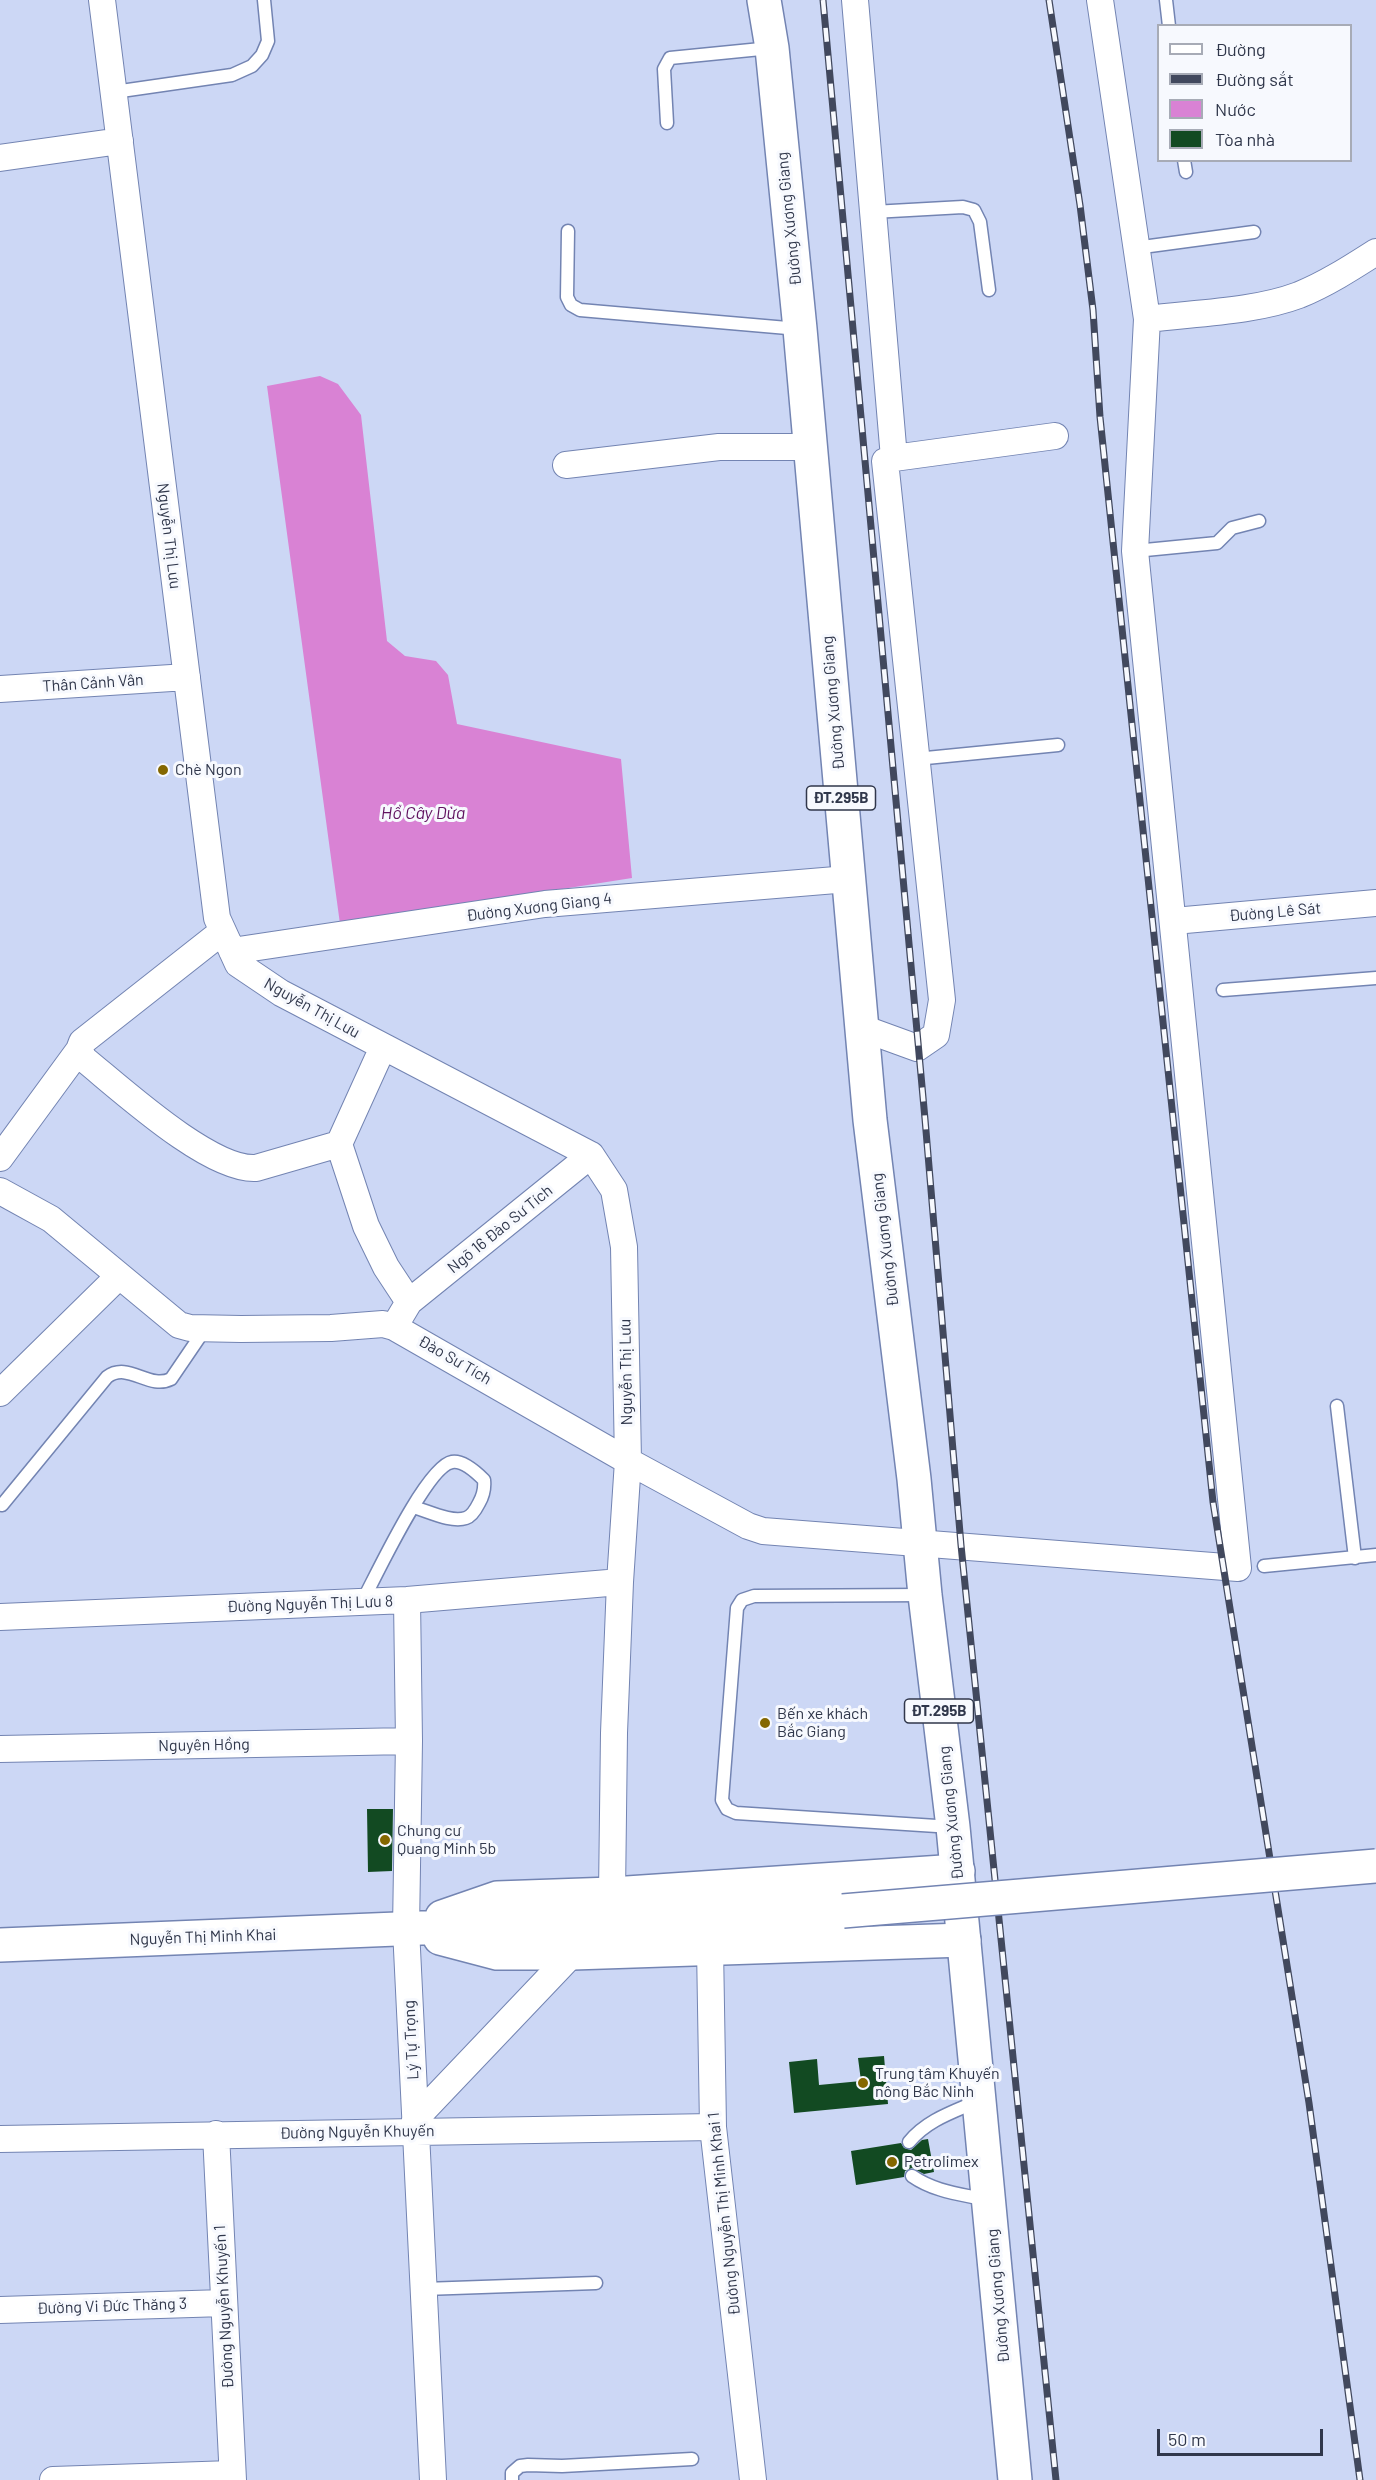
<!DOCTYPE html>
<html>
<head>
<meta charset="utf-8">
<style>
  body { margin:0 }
  #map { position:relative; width:1376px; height:2480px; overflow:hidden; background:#ccd7f5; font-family:Barlow,sans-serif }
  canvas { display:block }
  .legend { position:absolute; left:1157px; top:24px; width:195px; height:138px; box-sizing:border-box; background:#f7f9fe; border:2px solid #a7abb6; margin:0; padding:8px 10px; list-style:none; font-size:18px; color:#30374b }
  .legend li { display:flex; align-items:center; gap:12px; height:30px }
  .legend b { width:30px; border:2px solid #a7abb6 }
  .scale { position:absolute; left:1157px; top:2429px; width:166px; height:27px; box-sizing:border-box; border:3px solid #30374b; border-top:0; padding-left:8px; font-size:18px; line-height:21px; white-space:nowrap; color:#30374b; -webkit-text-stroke:4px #f7f9fe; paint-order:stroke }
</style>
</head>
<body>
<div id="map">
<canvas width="1376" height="2480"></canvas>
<ul class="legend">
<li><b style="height:8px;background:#fff"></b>Đường</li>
<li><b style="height:8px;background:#41485d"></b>Đường sắt</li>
<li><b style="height:16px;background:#d982d4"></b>Nước</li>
<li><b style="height:16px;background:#124a22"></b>Tòa nhà</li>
</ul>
<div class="scale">50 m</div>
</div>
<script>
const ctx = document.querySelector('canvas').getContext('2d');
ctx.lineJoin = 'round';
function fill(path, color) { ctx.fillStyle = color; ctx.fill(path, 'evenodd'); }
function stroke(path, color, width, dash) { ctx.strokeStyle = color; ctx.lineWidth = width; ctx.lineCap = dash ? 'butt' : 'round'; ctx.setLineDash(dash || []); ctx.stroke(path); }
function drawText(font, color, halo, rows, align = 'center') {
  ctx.font = font + ' Barlow,sans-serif'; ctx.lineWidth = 6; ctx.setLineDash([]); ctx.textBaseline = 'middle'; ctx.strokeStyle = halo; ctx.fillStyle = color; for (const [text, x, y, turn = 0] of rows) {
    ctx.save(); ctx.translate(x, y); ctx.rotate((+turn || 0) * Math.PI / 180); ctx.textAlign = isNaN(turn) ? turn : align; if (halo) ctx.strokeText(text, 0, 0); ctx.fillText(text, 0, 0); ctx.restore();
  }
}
const water = new Path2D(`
  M320,376L338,384L361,415L387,641L405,656L436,661L448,675L457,724L621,759L632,878L340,924L267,386Z`);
const building = new Path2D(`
  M367,1809H393L392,1871L368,1872Z
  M884,2056L888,2104L794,2113L789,2062L817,2059L819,2085L861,2081L858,2058Z
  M928,2139L934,2172L924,2174L912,2168L905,2171L904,2177L856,2185L851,2151L901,2143L904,2148L911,2150L922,2140Z`);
const lane = new Path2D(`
  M1166,0L1169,26
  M114,92L232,75L252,66L262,55L268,41L264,0
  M667,123L664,69L670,58L771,48
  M1184,160L1186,172
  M873,212L963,207L974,210L980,222L989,290
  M568,231L567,297L571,305L580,310L799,329
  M1135,248L1254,232
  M1135,551L1217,543L1232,528L1259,521
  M916,759L1058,745
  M1223,990L1376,978
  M1337,1406L1355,1558
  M2,1505L107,1377C128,1361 149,1390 171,1379L205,1329
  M1264,1566L1376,1555
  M924,1595L754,1596L742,1600L737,1608L722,1800L727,1809L736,1813L952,1827
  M362,1602C376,1576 427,1466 452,1462C463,1460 477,1473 484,1480C485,1489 483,1496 479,1503C476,1509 472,1516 466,1518C451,1523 428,1511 413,1507
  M909,2142C927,2120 953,2112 978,2101
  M912,2176C935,2192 961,2194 987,2200
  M424,2289L596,2283
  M512,2480V2473L520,2466L528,2465L562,2466L692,2459`);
const street = new Path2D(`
  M102,0L217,918L238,964L281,993L591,1155L614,1190L624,1247L628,1461L620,1582L614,1733L612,1894
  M855,0L894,458
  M0,158L120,141
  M1147,319C1195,313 1254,312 1299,295C1326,284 1351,268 1376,252
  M566,465L719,447H810
  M0,689L187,677
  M1174,921L1376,903
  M223,931L82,1042L79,1050L84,1059C121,1089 210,1171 256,1168L339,1144L383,1047
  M232,951L545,904L848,879
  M862,1028L917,1048L936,1035L942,1000L885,461L894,458L1055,436
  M339,1144L366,1226L386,1267L409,1302
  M0,1158L79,1050
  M0,1191L51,1219L179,1325L190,1328L241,1329L331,1328L383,1324L394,1327L628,1461L748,1526L763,1531L1238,1568L1135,551L1147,319L1100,0
  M394,1327L409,1302L591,1155
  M0,1393L118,1277
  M407,1600L409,1741L406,1929L433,2480
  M0,1617L407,1600L620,1582
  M0,1749L409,1741
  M710,1947L713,2127L753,2480
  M415,2119L573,1953
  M216,2134L233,2480
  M0,2139L713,2127
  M0,2310L224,2303
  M53,2480L232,2474`);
const secondary = new Path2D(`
  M442,1917L497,1898L612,1894L958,1871
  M440,1938L497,1953H573L964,1940
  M0,1945L843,1911`);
const primary = new Path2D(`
  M764,0L772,48L800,329L870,1120L914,1479L925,1595L953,1827L1015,2480`);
const rail = new Path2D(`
  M823,0L925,1119L961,1545L1056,2480
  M1049,0L1080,205L1093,310L1100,417L1213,1502L1309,2103L1360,2480`);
const secondaryBridge = new Path2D(`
  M843,1911L1376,1866`);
const markers = [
  [163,770,6,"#846700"],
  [765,1723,6,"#846700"],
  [385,1840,6,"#846700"],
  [863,2083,6,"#846700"],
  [892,2162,6,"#846700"]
];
const shields = [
  [841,798,69],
  [939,1711,69]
];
const shieldNames = [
  ["ĐT.295B",841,798],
  ["ĐT.295B",939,1711]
];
const streetNames = [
  ["Đường Xương Giang",789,219,-96],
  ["Nguyễn Thị Lưu",169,536,83],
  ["Thân Cảnh Vân",93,683,-4],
  ["Đường Xương Giang",833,703,-95],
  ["Đường Xương Giang 4",539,907,-7],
  ["Đường Lê Sát",1275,912,-5],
  ["Nguyễn Thị Lưu",312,1008,29],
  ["Ngõ 16 Đào Sư Tích",500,1229,-39],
  ["Đường Xương Giang",885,1240,-97],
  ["Đào Sư Tích",455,1360,30],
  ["Nguyễn Thị Lưu",626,1372,-91],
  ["Đường Nguyễn Thị Lưu 8",310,1604,-2],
  ["Nguyên Hồng",204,1745,-1],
  ["Đường Xương Giang",951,1813,-96],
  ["Nguyễn Thị Minh Khai",203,1937,-2],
  ["Lý Tự Trọng",411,2040,-93],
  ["Đường Nguyễn Khuyến",357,2132,-1],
  ["Đường Nguyễn Thị Minh Khai 1",724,2214,-96],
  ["Đường Xương Giang",998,2296,-95],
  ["Đường Vi Đức Thăng 3",112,2306,-2],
  ["Đường Nguyễn Khuyến 1",224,2307,-93]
];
const poiNames = [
  ["Chè Ngon",175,770],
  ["Bến xe khách",777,1714],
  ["Bắc Giang",777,1732],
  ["Chung cư",397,1831],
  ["Quang Minh 5b",397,1849],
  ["Trung tâm Khuyến",875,2074],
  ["nông Bắc Ninh",875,2092],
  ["Petrolimex",904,2162]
];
const waterNames = [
  ["Hồ Cây Dừa",423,813]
];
fill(water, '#d982d4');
fill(building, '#124a22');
stroke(lane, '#7384b2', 15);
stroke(street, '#7384b2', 28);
stroke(secondary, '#7384b2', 36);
stroke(primary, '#7384b2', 36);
stroke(lane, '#fff', 12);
stroke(street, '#fff', 26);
stroke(secondary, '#fff', 33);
stroke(primary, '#fff', 33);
stroke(rail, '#41485d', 7);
stroke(rail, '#f7f9fe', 4.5, [14]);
stroke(secondaryBridge, '#7384b2', 36, []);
stroke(secondaryBridge, '#fff', 33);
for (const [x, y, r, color] of markers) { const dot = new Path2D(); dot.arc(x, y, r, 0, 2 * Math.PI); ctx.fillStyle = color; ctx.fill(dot); stroke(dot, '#f7f9fe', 2); }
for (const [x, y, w] of shields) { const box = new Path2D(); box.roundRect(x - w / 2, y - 12, w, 24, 4.5); ctx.fillStyle = '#f7f9fe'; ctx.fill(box); stroke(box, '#30374b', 1.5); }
drawText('bold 15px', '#30374b', null, shieldNames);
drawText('16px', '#30374b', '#f7f9fe', streetNames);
drawText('16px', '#30374b', '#f7f9fe', poiNames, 'left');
drawText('italic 18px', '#611360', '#f7f9fe', waterNames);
</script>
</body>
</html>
